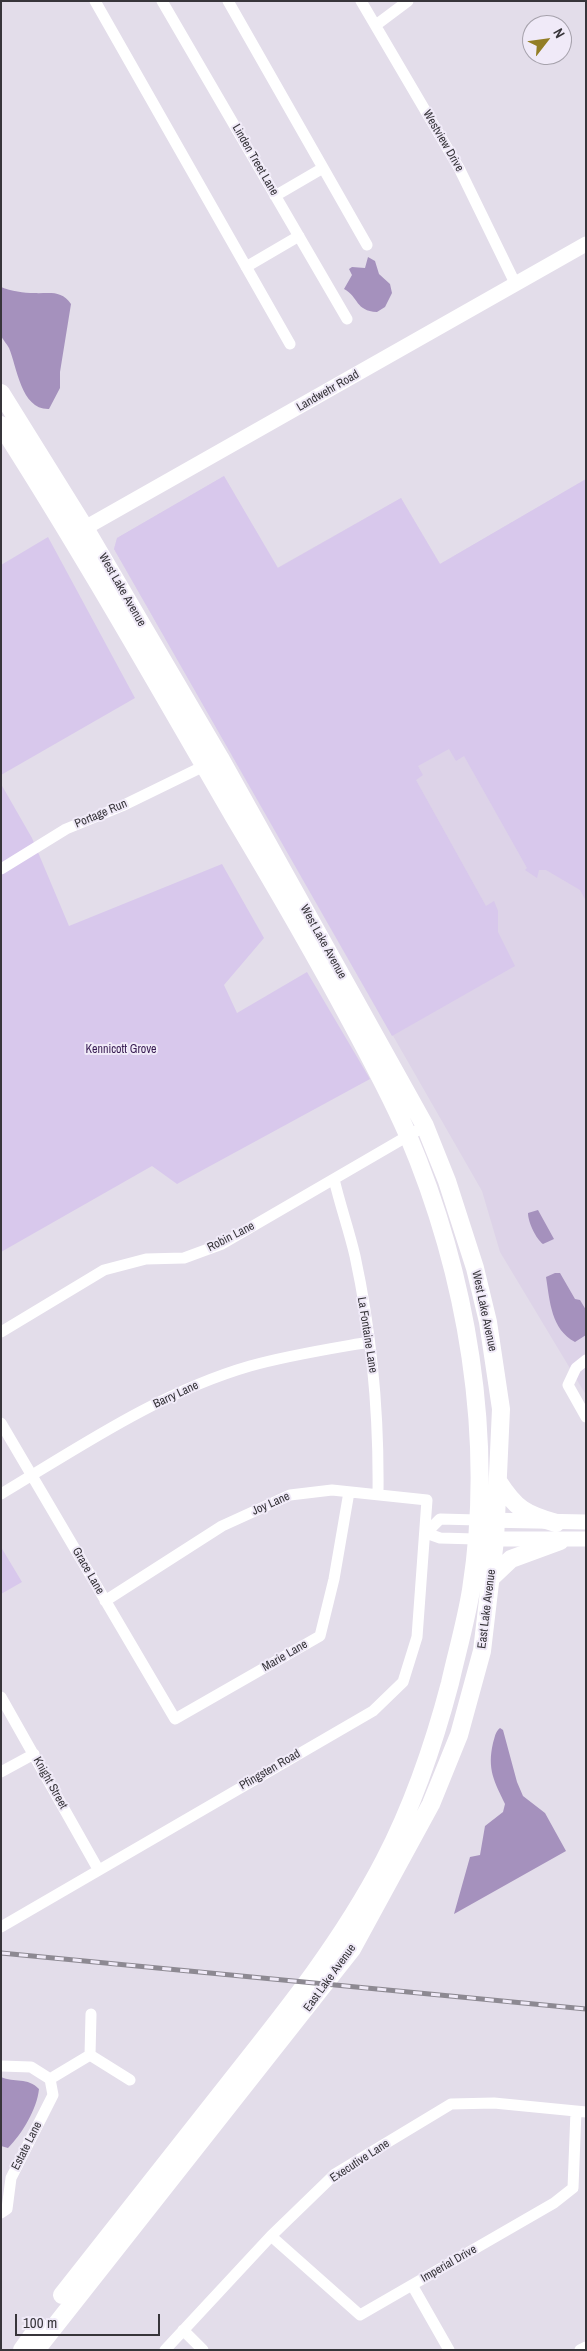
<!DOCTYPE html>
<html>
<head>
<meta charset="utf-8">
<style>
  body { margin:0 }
  #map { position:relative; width:587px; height:2351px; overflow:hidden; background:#e3ddea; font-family:"Archivo Narrow",sans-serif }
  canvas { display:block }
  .frame { position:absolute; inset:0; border:2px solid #37353a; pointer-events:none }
  .north { position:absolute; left:522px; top:15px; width:50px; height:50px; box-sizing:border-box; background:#f0eaf8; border:1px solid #a6a2ac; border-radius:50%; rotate:60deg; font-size:14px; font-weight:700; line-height:20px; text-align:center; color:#37353a }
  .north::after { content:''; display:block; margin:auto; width:18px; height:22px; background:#937e25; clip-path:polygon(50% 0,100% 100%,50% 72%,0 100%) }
  .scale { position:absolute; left:15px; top:2314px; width:145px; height:22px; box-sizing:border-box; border:2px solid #37353a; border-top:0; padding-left:6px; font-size:15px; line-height:18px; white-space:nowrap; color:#37353a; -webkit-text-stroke:4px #f0eaf8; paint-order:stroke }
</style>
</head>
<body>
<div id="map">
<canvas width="587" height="2351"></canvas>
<div class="frame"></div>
<div class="north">N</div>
<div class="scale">100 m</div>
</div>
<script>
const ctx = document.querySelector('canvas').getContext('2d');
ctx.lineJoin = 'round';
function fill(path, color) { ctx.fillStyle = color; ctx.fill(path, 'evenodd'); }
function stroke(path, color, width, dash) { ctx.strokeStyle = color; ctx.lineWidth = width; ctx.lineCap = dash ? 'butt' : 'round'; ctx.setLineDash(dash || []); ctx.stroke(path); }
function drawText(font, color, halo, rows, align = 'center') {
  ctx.font = font + ' "Archivo Narrow",sans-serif'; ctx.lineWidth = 4; ctx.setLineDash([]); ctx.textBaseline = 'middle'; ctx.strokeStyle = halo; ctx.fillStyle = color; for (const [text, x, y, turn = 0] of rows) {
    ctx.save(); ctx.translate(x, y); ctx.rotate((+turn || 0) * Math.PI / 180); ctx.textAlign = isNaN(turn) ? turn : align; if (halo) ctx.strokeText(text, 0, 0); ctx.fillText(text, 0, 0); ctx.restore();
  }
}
const built = new Path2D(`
  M224,476L277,568L401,498L440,564L586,479V1395L500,1252L482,1191L114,549L117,538Z`);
const green = new Path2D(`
  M224,476L278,568L401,498L440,564L586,479V901L580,890L546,870H539L537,878L525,870L527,868L464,756L456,761L449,749L418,766L423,775L416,780L486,906L494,901L498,911V932L515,966L392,1036L114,549L117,538Z
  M48,537L135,698L1,775V565Z
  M1,784L32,838L69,926L222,864L264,938L224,985L237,1013L307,972L370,1079L177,1184L152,1166L1,1252Z
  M1,1547L22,1582L1,1594Z`);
const water = new Path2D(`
  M368,257L375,261L379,274L390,284L392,293L385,307L377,312C355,311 359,297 344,289L352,275L349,269L352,267L365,268Z
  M1,287C11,291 24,293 34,293C48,294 61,289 71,304L60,372V388L49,409C21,410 17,367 9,348C7,344 2,339 1,335C0,320 1,302 1,287Z
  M538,1210L554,1239L543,1244C536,1239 528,1222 528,1213Z
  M555,1273H560L575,1299L580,1300L586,1310V1335L575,1342C551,1329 550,1302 546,1277Z
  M500,1728L503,1730L517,1782L523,1796L545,1813L566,1851L454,1914L470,1857L480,1855L485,1826L503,1812L505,1804C494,1781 487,1769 493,1743C495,1737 495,1732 500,1728Z
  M1,2077C14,2083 28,2077 39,2089C37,2109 22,2134 8,2148L1,2146Z`);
const minor = new Path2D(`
  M95,1L290,344
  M162,1L347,319
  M228,1L367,245
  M361,1L459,168L516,285
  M376,25L408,1
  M275,196L323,168
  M246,267L299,236
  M1,869L66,829L122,806L204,766
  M334,1179C340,1205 349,1230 355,1256C372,1335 379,1414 378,1494
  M1,1332L104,1270L146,1259L184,1258L222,1244L425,1126
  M586,1360L576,1368L568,1385L586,1417
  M1,1423L175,1719L320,1636L334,1579L349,1492
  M1,1494C81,1446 160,1392 250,1366C289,1355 329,1349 369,1342
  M426,1533L440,1519L478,1520
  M426,1533L440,1538L476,1539
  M1,1697L98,1869
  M1,1772L34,1754
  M1,1927L373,1711L403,1682L417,1637L427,1500L332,1490L290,1495L222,1526L105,1601
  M90,2055L130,2080
  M1,2066L31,2067L50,2079L53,2095L11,2178L7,2209L1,2213
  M50,2079L90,2055L91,2014
  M271,2236L360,2315L554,2203L573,2188L576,2111
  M412,2285L449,2350
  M183,2330L203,2350
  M165,2350L271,2236L335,2174L451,2104L494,2103L586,2112
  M580,2350L586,2347`);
const secondary = new Path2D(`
  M76,533L586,244
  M485,1520L586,1522
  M476,1539H586`);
const primary = new Path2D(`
  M1,393L85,528L220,758L425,1126L447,1181L475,1268L488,1322L501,1409L495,1540L482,1651L459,1735L431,1804L352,1949L36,2350
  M1,425C83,553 158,686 234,817C274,884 313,951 350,1020C370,1057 390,1094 407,1133C467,1274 495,1437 471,1590C466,1621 457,1652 450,1683C434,1744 413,1805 384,1861C343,1940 288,2009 233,2078C176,2150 119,2223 62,2295
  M498,1481C516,1509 525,1514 556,1523
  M491,1578L511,1559L560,1541
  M22,2350L39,2326`);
const rail = new Path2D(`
  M1,1953L586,2009`);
const streetNames = [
  ["Westview Drive",443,141,60],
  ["Linden Treet Lane",255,160,60],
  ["Landwehr Road",328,391,-30],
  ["West Lake Avenue",122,590,60],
  ["Portage Run",101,814,-23],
  ["West Lake Avenue",323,942,61],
  ["Robin Lane",231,1237,-27],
  ["West Lake Avenue",484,1311,78],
  ["La Fontaine Lane",367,1335,81],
  ["Barry Lane",176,1395,-25],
  ["Joy Lane",271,1504,-24],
  ["Grace Lane",88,1571,60],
  ["East Lake Avenue",487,1609,-83],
  ["Marie Lane",285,1656,-30],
  ["Pfingsten Road",270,1770,-30],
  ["Knight Street",50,1783,61],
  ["East Lake Avenue",330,1978,-54],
  ["Estate Lane",27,2146,-63],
  ["Executive Lane",360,2161,-33],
  ["Imperial Drive",449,2264,-30]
];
const parkNames = [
  ["Kennicott Grove",121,1050]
];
fill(built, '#ddd3e8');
fill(green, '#d8c8ec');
fill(water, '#a591bd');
stroke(minor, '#fff', 11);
stroke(secondary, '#fff', 15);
stroke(primary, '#fff', 18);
stroke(rail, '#8d8992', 5);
stroke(rail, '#f0eaf8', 3, [9]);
drawText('12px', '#37353a', '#f0eaf8', streetNames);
drawText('12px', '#381c52', '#f0eaf8', parkNames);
</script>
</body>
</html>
